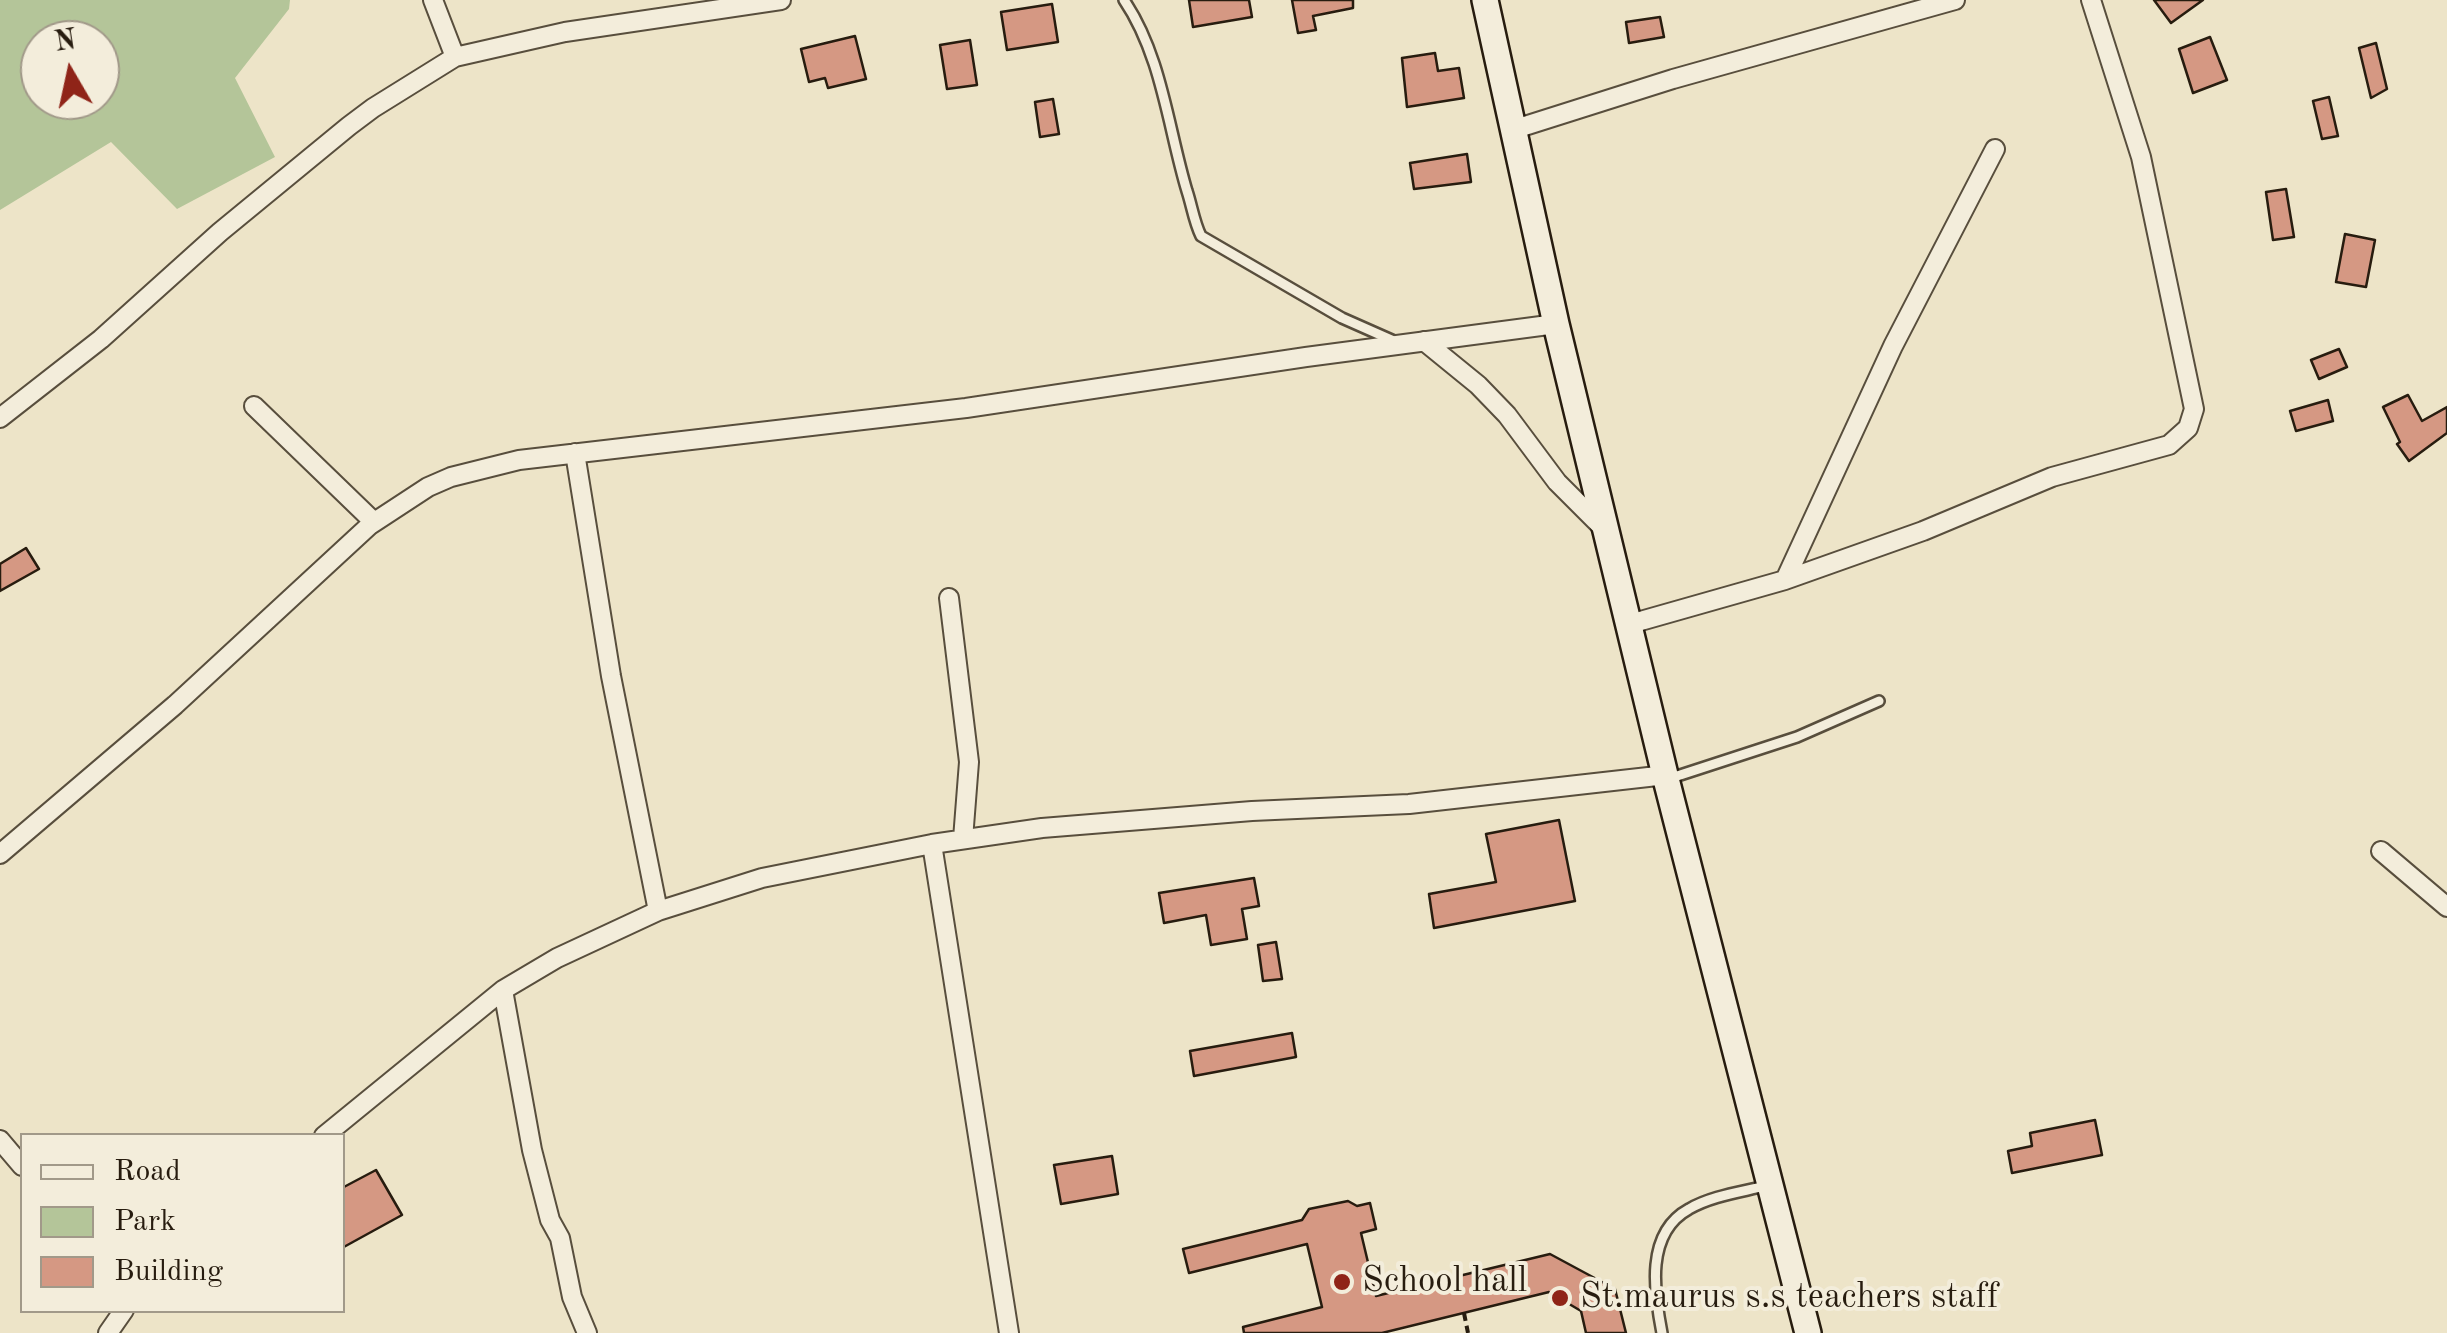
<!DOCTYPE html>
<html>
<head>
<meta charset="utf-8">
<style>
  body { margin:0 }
  #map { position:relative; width:2447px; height:1333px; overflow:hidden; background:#ede4c8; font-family:"Old Standard TT",serif }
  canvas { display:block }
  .legend { position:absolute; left:20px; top:1133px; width:325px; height:180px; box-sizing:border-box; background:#f3eddb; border:2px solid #a19989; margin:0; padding:12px 18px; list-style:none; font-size:30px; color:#271c0f }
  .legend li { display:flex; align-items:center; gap:20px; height:50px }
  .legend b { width:50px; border:2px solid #a19989 }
  .north { position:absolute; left:20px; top:20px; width:100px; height:100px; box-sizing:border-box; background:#f3eddb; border:2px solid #a19989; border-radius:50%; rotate:351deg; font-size:28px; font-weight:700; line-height:40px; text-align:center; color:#271c0f }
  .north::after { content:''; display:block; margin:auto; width:35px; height:45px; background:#8f2418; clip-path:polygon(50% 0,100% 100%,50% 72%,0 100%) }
</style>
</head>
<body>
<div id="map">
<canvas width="2447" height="1333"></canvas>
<ul class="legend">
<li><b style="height:12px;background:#f3eddb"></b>Road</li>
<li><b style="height:28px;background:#b4c599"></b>Park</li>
<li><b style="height:28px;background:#d59883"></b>Building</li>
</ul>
<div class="north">N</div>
</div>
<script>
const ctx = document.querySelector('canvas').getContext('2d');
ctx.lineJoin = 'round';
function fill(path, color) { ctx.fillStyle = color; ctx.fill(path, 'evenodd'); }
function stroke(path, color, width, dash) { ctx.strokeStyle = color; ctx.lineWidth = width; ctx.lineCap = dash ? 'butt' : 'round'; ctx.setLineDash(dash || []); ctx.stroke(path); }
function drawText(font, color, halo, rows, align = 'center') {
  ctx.font = font + ' "Old Standard TT",serif'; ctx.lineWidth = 8; ctx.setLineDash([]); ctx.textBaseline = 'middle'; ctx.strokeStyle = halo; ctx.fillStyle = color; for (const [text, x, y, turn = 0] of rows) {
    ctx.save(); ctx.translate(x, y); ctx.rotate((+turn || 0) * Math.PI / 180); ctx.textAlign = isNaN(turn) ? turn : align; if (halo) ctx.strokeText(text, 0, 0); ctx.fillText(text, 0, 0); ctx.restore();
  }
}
const green = new Path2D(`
  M0,0H290L289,9L235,78L275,157L177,209L111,142L0,210ZM40,40H100V100H40Z`);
const building = new Path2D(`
  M1189,0H1249L1252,17L1193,27Z
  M1292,0H1353V8L1313,16L1316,30L1298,33Z
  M2154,0H2203L2171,23Z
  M1052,4L1058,42L1007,50L1001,12Z
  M1660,17L1664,37L1629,43L1626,22Z
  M855,36L866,79L828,88L825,78L809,82L801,49Z
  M2210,37L2227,80L2193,93L2179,49Z
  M970,40L977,85L947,89L940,45Z
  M2376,43L2387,89L2371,98L2359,48Z
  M1435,53L1438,71L1459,68L1464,98L1407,107L1402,58Z
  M2329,97L2338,136L2322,139L2313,101Z
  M1053,99L1059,134L1040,137L1035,102Z
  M1467,154L1471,182L1414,189L1410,163Z
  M2286,189L2294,237L2273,240L2266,192Z
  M2345,234L2375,240L2366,287L2336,282Z
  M2339,349L2347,367L2319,379L2311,360Z
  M2408,395L2422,421L2447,407V433L2409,461L2397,444L2400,442L2383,407Z
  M2328,400L2333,421L2296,431L2290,411Z
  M26,548L39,569L0,591V564Z
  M1559,820L1575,901L1434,928L1429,894L1496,882L1486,834Z
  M1254,878L1259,906L1242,909L1247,939L1211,945L1206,915L1164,923L1159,893Z
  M1276,942L1282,979L1263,981L1258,945Z
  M1292,1033L1296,1057L1194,1076L1190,1051Z
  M2095,1120L2102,1155L2012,1173L2008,1151L2032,1146L2030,1133Z
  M1112,1156L1118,1194L1061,1204L1054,1165Z
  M376,1170L402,1215L342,1248V1188Z
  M1348,1201L1357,1206L1370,1203L1376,1229L1361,1233L1376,1296L1550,1254L1615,1289L1626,1333H1586L1581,1311L1549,1292L1382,1333H1244L1243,1327L1322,1307L1307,1244L1189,1273L1183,1249L1302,1220L1309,1209Z`);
const path = new Path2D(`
  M1464,1313L1468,1333`);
const lane = new Path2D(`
  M1124,0C1162,56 1168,128 1187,191C1192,206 1194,222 1201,236L1342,318L1394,341
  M1671,778L1797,737L1879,701
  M1662,1333C1654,1292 1645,1233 1689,1209C1711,1196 1741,1192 1765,1186`);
const street = new Path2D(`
  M433,0L455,57
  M1512,130L1673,79L1955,0
  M1424,341L1478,385L1507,415L1557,482L1606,531
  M254,406L374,522
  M0,418L101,339L220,232L349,126L373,108L455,57L565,32L781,0
  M575,453L611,676L658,911
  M1785,580L1893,346L1995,149
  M949,598L969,762L963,839
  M1630,624L1785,580L1923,531L2052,477L2169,445L2188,428L2194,409L2141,157L2091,0
  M932,844L1009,1333
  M2381,851L2447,907
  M0,854L175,705L370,525L428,487L451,477L519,460L966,408L1306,357L1556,324
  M503,990L532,1150L550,1220L560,1238L572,1297L587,1333
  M324,1136L503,990L557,958L658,911L762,878L932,844L1042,828L1252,811L1409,804L1666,775
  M0,1140L22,1166
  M108,1333L124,1310`);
const secondary = new Path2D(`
  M1485,0L1556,324L1666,779L1808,1333`);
const markers = [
  [1342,1282,10,"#8f2418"],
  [1560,1298,10,"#8f2418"]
];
const poiNames = [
  ["School hall",1362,1282],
  ["St.maurus s.s teachers staff",1580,1298]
];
fill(green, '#b4c599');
fill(building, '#d59883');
stroke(building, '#271c0f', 2.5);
stroke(lane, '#584e3d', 14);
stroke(street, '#584e3d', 22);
stroke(secondary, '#271c0f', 30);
stroke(path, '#271c0f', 4, [8, 5]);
stroke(lane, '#f3eddb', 9);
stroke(street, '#f3eddb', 18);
stroke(secondary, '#f3eddb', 25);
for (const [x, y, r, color] of markers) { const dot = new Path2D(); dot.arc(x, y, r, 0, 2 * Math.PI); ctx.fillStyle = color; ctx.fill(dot); stroke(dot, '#f3eddb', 4); }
drawText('35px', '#271c0f', '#f3eddb', poiNames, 'left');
</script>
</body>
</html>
